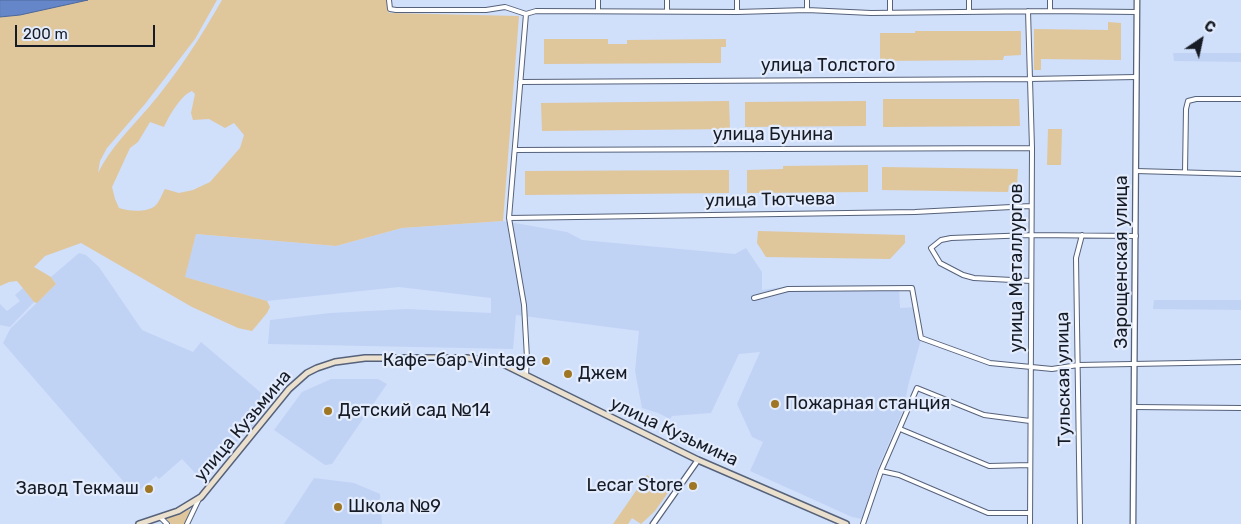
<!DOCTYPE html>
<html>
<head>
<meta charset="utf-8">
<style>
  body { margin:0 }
  #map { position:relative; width:1241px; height:524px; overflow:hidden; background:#d0dffa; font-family:Rubik,sans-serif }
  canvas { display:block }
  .north { position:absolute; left:1176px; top:15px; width:50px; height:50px; -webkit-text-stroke:4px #e3ecfd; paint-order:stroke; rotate:34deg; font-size:14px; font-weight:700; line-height:20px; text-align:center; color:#161b25 }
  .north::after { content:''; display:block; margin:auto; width:18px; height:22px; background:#161b25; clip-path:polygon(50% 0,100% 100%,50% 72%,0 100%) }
  .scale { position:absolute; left:15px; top:25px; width:140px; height:22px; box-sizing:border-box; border:2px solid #161b25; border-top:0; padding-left:6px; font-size:15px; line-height:18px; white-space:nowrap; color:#161b25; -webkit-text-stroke:4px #e3ecfd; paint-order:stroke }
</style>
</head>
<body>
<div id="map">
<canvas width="1241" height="524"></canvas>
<div class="north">С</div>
<div class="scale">200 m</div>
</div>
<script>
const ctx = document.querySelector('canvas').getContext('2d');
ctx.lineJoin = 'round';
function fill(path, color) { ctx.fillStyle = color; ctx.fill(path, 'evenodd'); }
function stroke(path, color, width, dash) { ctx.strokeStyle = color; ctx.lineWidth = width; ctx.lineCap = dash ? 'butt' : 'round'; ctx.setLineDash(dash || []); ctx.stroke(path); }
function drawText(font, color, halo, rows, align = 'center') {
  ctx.font = font + ' Rubik,sans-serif'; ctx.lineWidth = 4.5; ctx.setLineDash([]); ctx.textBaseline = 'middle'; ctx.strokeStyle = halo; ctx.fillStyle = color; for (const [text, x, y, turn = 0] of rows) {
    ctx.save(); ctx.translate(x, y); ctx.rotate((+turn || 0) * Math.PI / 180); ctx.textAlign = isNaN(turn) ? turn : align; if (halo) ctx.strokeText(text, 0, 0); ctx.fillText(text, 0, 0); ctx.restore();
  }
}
const built = new Path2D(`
  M1173,53H1241V62L1174,61Z
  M503,221L567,232L582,240L735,254L746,248L762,272V290L790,286L899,285L900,308L917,307L922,336L908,386L904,408L878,468L862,519L852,517L750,471L763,442L752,437L737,404L760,352L739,354L711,413L672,416L670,419L658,413L642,408L635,371L639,331L516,315L513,349L268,344L270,320L330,313L407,309L491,313V298L399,287L267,301L184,277L196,234L336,246L402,228Z
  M79,253L86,255L99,267L142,330L193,352L201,342L266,397L265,408L252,428L198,476L182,459L159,479L156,476L134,495L130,489L3,343L10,329L56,284L51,277Z
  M23,288L34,302L10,327L0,325V304L7,311L20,301L15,295Z
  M1154,300H1241V310L1153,309Z
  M331,379H378L387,384L332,464L325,465L274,430L302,392Z
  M314,478L354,483L380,494L382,524H284Z`);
const green = new Path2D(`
  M88,0H217L195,39L145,104L107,148L100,161L98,173C111,147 130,129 149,107C177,74 201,37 222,0H386L389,13L519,16L503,221L402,228L336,246L196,234L185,277L267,301L270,307L267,313L252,331L238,328L192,307L81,243L45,256L34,267L51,277L56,284L37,303L34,302L17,281L9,282L0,286V17L20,15ZM192,91L195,94L191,113L193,120L209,119L225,128L234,123L244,135L240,148L210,182L193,190L179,193L165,189C162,194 159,203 155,206C146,213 128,211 119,208L115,199L112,187L130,148L138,142L150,122L164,127C169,116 181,95 192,91Z
  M1108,22L1121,23V60L1041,59V70H1034V29L1108,30Z
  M915,31H1021V55L1004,56L1003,60L880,61V33H915Z
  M544,39H608V44H627V40L726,39V47H721V63L544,64Z
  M883,99H1019L1020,126L883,127Z
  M729,101L730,129L542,131L541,103Z
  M866,101V126L745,127V102Z
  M1048,129H1062L1061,165H1047Z
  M868,165V192L747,193V170L783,169V166Z
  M882,167L1018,169L1017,185H1009L1008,192L882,190Z
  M729,170V193L525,195V171Z
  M758,231L905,235V243L890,259L766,257L757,243Z
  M647,475L669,491L655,511L641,524L632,518L628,524H613Z
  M191,509L184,524H171L167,520V518Z`);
const water = new Path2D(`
  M0,0H88L20,15L0,17Z`);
const minor = new Path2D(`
  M389,0L390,9L396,10H486L505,7L526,14
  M890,0V12
  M969,0V12
  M807,10V0
  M598,11V0
  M667,11V0
  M1028,11L1032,148L1030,524
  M1050,11V0
  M737,12V0
  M526,14L536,11L737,12L807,10L871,13L1050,11L1137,12
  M526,14L509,218L524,305L527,358L526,375
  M520,82L1029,79L1136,77
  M515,150L1032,148
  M1136,171L1241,174
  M1185,172L1186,109L1188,101L1196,99H1241
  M509,218L915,212L1031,206
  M1031,281L974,278L963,275L940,263L931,248L941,240L951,238L1031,235L1136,236
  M754,298L788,289L912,288L921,338L990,363L1052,369L1078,365L1241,362
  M1134,407L1241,408
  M900,429L989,466L1030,465
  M881,471L899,475L988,513H1030
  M160,517L167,524
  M187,524L199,499
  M863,524L881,471L917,388L984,415L1030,421
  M1080,524L1076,258L1082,235`);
const tertiary = new Path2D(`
  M653,524L698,460
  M1133,524L1137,0`);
const secondary = new Path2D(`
  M139,524L178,511L201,497L289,389L307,373L317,368L335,362L365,358H467L499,362L698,460L846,524`);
const markers = [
  [546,361,5,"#9f7624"],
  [568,374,5,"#9f7624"],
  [775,404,5,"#9f7624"],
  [328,411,5,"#9f7624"],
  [693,486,5,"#9f7624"],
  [149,489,5,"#9f7624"],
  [338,507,5,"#9f7624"]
];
const streetNames = [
  ["улица Толстого",828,66],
  ["улица Бунина",773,135],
  ["улица Тютчева",770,200,-1],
  ["Зарощенская улица",1122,262,-90],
  ["улица Металлургов",1017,268,-90],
  ["Тульская улица",1064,379,-91],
  ["улица Кузьмина",243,426,-50],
  ["улица Кузьмина",674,432,25]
];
const poiNames = [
  ["Кафе-бар Vintage",536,361,"right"],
  ["Джем",578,374],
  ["Пожарная станция",785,404],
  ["Детский сад №14",338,411],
  ["Lecar Store",683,486,"right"],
  ["Завод Текмаш",139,489,"right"],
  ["Школа №9",348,507]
];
fill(built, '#c1d3f5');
fill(green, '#e0c69b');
fill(water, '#6586c8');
stroke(water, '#4d6697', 1);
stroke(minor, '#56627a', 6);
stroke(tertiary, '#56627a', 7);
stroke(secondary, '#56627a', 8);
stroke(minor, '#fff', 4);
stroke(tertiary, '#fff', 4.5);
stroke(secondary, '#eae0cd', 5);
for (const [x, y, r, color] of markers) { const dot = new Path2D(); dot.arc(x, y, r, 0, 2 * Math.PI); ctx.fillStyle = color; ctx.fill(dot); stroke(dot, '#e3ecfd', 2); }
drawText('18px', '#161b25', '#e3ecfd', streetNames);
drawText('18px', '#161b25', '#e3ecfd', poiNames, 'left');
</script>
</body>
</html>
